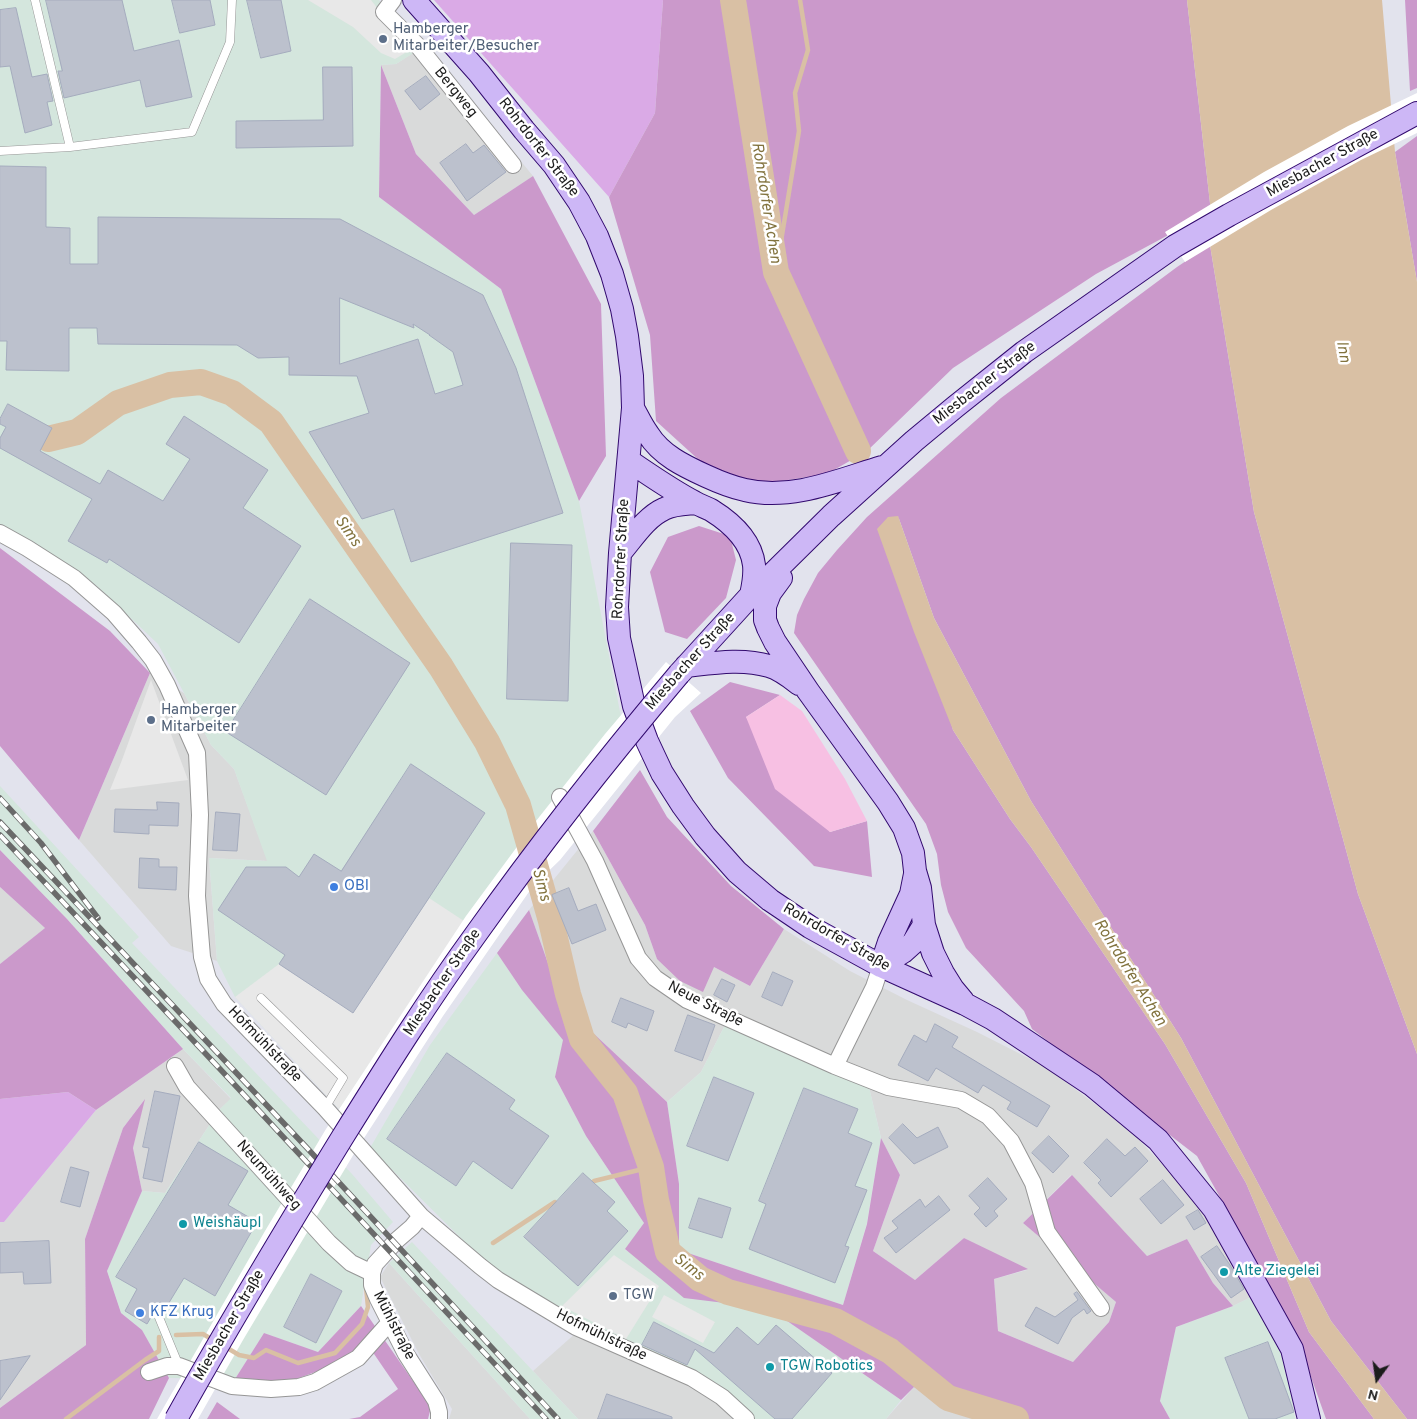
<!DOCTYPE html>
<html>
<head>
<meta charset="utf-8">
<style>
  body { margin:0 }
  #map { position:relative; width:1417px; height:1419px; overflow:hidden; background:#e2e3ed; font-family:Overpass,sans-serif }
  canvas { display:block }
  .north { position:absolute; left:1352px; top:1354px; width:50px; height:50px; -webkit-text-stroke:4px #fff; paint-order:stroke; rotate:194deg; font-size:14px; font-weight:700; line-height:20px; text-align:center; color:#1c1c1c }
  .north::after { content:''; display:block; margin:auto; width:18px; height:22px; background:#1c1c1c; clip-path:polygon(50% 0,100% 100%,50% 72%,0 100%) }
</style>
</head>
<body>
<div id="map">
<canvas width="1417" height="1419"></canvas>
<div class="north">N</div>
</div>
<script>
const ctx = document.querySelector('canvas').getContext('2d');
ctx.lineJoin = 'round';
function fill(path, color) { ctx.fillStyle = color; ctx.fill(path, 'evenodd'); }
function stroke(path, color, width, dash) { ctx.strokeStyle = color; ctx.lineWidth = width; ctx.lineCap = dash ? 'butt' : 'round'; ctx.setLineDash(dash || []); ctx.stroke(path); }
function drawText(font, color, halo, rows, align = 'center') {
  ctx.font = font + ' Overpass,sans-serif'; ctx.lineWidth = 5; ctx.setLineDash([]); ctx.textBaseline = 'middle'; ctx.strokeStyle = halo; ctx.fillStyle = color; for (const [text, x, y, turn = 0] of rows) {
    ctx.save(); ctx.translate(x, y); ctx.rotate((+turn || 0) * Math.PI / 180); ctx.textAlign = isNaN(turn) ? turn : align; if (halo) ctx.strokeText(text, 0, 0); ctx.fillText(text, 0, 0); ctx.restore();
  }
}
const residential = new Path2D(`
  M425,45L533,176L474,215L416,154L381,65L396,64Z
  M150,673L184,693L211,745L234,769L268,861L209,858L217,961L171,946L79,840Z
  M593,831L645,925L657,959L714,967L750,986L784,929L850,971L907,1000L977,1032L1046,1067L1108,1114L1139,1140L1198,1202L1253,1296L1233,1306L1213,1283L1187,1239L1147,1256L1071,1175L1023,1223L1116,1302L1109,1322L1073,1362L998,1331L994,1279L1027,1270L964,1238L915,1280L873,1251L900,1175L881,1138L869,1087L726,1023L701,1072L667,1102L563,1005L529,910Z
  M0,887L45,928L0,964Z
  M183,1049L231,1099L219,1110L165,1193L142,1191L133,1148L144,1100L123,1128L85,1239L86,1345L0,1408V1222H4L96,1110Z
  M389,1263L530,1419H449L452,1409L419,1354L380,1277Z
  M577,1332L718,1395L742,1419H578L533,1371Z
  M914,1387L975,1419H886Z`);
const industrial = new Path2D(`
  M0,0H379L417,51L396,64L381,65L379,197L501,289L579,501L621,717L339,1109L235,997L217,961L209,858L267,861L234,769L211,745L184,693L158,644L98,587L72,567L0,525Z
  M0,786L139,937L132,943L352,1174L393,1222L371,1245L361,1306L318,1352L264,1333L235,1379L169,1378L142,1330L121,1313L107,1271L142,1191L165,1193L219,1110L231,1098L183,1049L67,919L0,850Z
  M497,953L522,990L564,1040L555,1077L586,1136L644,1223L625,1250L733,1304L780,1316L901,1400L886,1419H742L718,1395L647,1364L498,1275L370,1148L430,1045Z
  M726,1023L869,1087L881,1138L867,1223L843,1305L679,1250V1184L667,1102L701,1072Z
  M412,1242L533,1371L578,1419H530L389,1263Z
  M1253,1296L1280,1344L1289,1380L1295,1419H1170L1160,1401L1176,1327L1233,1306Z`);
const grass = new Path2D(`
  M434,0H663L655,113L609,197Z
  M68,1092L96,1110L4,1222H0V1099Z`);
const forest = new Path2D(`
  M663,0H1187L1211,212L1096,274L953,368L867,451L827,474L756,485L700,461L656,421L650,335L609,197L655,113Z
  M1405,0H1417V88L1410,91Z
  M381,65L416,154L474,215L533,176L601,304L606,456L579,501L501,289L379,197Z
  M1417,136V282L1395,152Z
  M1210,245L1254,512L1358,894L1417,1054V1419H1407L1331,1321L1181,1038L1031,801L934,618L898,516L953,730L1010,819L1031,847L1165,1044L1246,1183L1309,1332L1374,1419H1326L1295,1332L1197,1156L1032,1029L1024,1011L966,948L948,912L941,885L937,854L926,824L794,633L797,615L804,599L818,573L837,550L867,517L1001,398L1177,267Z
  M699,526L730,536L736,560L726,598L687,639L665,632L650,572L668,537Z
  M0,548L110,631L150,673L79,840L0,746Z
  M730,682L780,695L746,717L830,832L867,821L872,877L814,866L728,778L690,711Z
  M640,770L667,817L731,886L784,929L750,986L714,967L703,992L680,981L657,959L645,925L593,831Z
  M0,850L67,919L183,1049L96,1110L68,1092L0,1099V964L45,928L0,887Z
  M529,910L563,1005L667,1102L679,1184V1250L843,1305L867,1224L881,1138L900,1175L873,1251L915,1280L964,1238L1028,1269L994,1279L998,1331L1073,1362L1109,1322L1116,1302L1023,1223L1072,1175L1147,1256L1187,1239L1213,1283L1233,1306L1176,1327L1160,1401L1170,1419H975L914,1387L901,1400L780,1316L733,1304L684,1298L625,1249L644,1223L586,1136L555,1077L563,1040L522,990L497,953Z
  M145,1099L133,1148L142,1191L107,1271L121,1313L142,1330L169,1378L149,1419H0V1408L86,1345L85,1239L123,1128Z
  M361,1306L431,1407L428,1419H349L360,1417L398,1389L372,1351L280,1385L235,1379L264,1333L318,1352Z
  M217,1402L240,1419H207Z`);
const park = new Path2D(`
  M780,695L802,711L845,779L867,821L830,832L775,789L746,717Z`);
const parking = new Path2D(`
  M308,0H371L410,50L395,59L381,53L353,27Z
  M151,680L188,780L110,790L122,760Z
  M429,898L464,921L339,1109L235,997L279,964L353,1012Z
  M614,1255L659,1286L626,1339L562,1306Z
  M664,1295L715,1322L703,1343L652,1317Z`);
const water = new Path2D(`
  M1187,0H1382L1395,152L1417,282V1054L1358,894L1254,512L1210,245L1211,212Z
  M898,516L934,618L1031,801L1181,1038L1331,1321L1407,1419H1374L1309,1332L1246,1183L1165,1044L1031,847L1010,819L953,730L914,632L877,529L888,517Z`);
const pier = new Path2D(`
  M1417,93V133L1361,160L1271,210L1185,262L1165,232L1264,172L1348,126Z
  M666,662L701,693L675,717L560,860L533,886L443,1016L355,1152L243,1340L198,1419H157L265,1231L326,1129L466,916L536,821L605,734Z`);
const stream = new Path2D(`
  M776,272L799,131L795,93L808,50L800,0
  M594,1181L651,1167
  M493,1243L555,1202
  M176,1335L203,1334L213,1340
  M224,1346L239,1355L254,1358L266,1350L298,1363L335,1353L362,1324L368,1307L366,1287
  M66,1419L145,1360L159,1351V1337`);
const river = new Path2D(`
  M733,0L776,272L858,451
  M48,439L77,432L118,403L170,385L201,382L232,393L271,422L441,667L487,742L518,805L551,921L568,994L582,1039L625,1093L651,1167L656,1200L668,1252L700,1279L728,1292L835,1321L890,1351L948,1398L1016,1419`);
const building = new Path2D(`
  M46,0H122L134,51L179,40L192,97L146,107L140,80L64,98L58,71H62Z
  M172,0H210L215,25L180,33Z
  M247,0H281L291,51L261,58Z
  M16,8L32,77L47,74L53,101L47,102L52,125L25,133L10,66L0,67V10Z
  M323,67H352L353,146L236,148V121L323,120Z
  M426,76L440,94L420,110L405,91Z
  M466,144L473,153L484,145L506,172L467,201L440,163Z
  M0,166L46,167V227L70,228V264H98V217L340,219L483,295L516,368L563,513L411,562L394,509L362,519L309,432L369,413L357,376L289,375V357L258,358L237,345L98,344L97,328H69V371L6,370L7,341H0ZM340,298L414,328L413,324L430,335H429L453,352L463,385L435,394L418,339L340,364Z
  M8,404L52,428L40,451L100,484L108,470L163,501L190,459L166,444L184,416L268,470L243,508L301,546L239,643L109,559L107,563L68,541L92,499L0,448V438L6,427L0,424V419Z
  M511,543L572,545L568,701L507,699Z
  M310,599L410,663L326,795L226,732Z
  M411,764L485,813L353,1013L279,964L285,955L218,910L246,867H286L299,877L314,854L341,871Z
  M157,802L179,803L178,826L149,825V834L114,832L115,809L157,810Z
  M216,812L240,814L237,851L213,850Z
  M140,858L159,859V867H177L176,890L139,888Z
  M569,888L578,911L596,904L606,930L572,944L552,895Z
  M773,972L793,981L782,1006L762,997Z
  M722,979L735,985L727,1002L714,995Z
  M621,998L654,1011L647,1031L628,1023L626,1028L612,1022Z
  M688,1015L715,1025L702,1061L675,1051Z
  M935,1024L958,1037L952,1047L1050,1106L1037,1127L1007,1109L1011,1102L983,1085L978,1093L936,1068L928,1081L898,1065L914,1035L926,1042Z
  M447,1053L515,1100L509,1109L549,1136L512,1189L473,1161L456,1186L387,1139Z
  M714,1077L754,1093L728,1161L687,1146Z
  M804,1088L858,1109L848,1133L872,1143L855,1186L867,1190L845,1246L849,1247L835,1283L749,1249L766,1204L759,1201Z
  M155,1091L180,1096L162,1182L143,1178L149,1148L143,1147Z
  M903,1124L917,1138L938,1127L948,1147L914,1164L889,1138Z
  M1049,1136L1069,1156L1053,1173L1032,1153Z
  M1107,1139L1125,1156L1135,1147L1148,1161L1111,1197L1098,1183L1101,1180L1084,1163Z
  M199,1142L248,1171L228,1205L257,1222L215,1296L184,1278L167,1306L160,1302L147,1324L125,1311L137,1289L116,1277Z
  M71,1167L89,1172L80,1207L61,1202Z
  M583,1173L615,1202L607,1211L628,1231L578,1286L524,1237Z
  M988,1178L1007,1199L994,1211L998,1216L986,1227L974,1214L980,1208L969,1196Z
  M1163,1180L1184,1205L1161,1224L1140,1199Z
  M939,1196L950,1210L896,1253L884,1238L898,1228L892,1221L920,1199L925,1207Z
  M699,1198L731,1208L722,1238L689,1228Z
  M1198,1210L1206,1223L1194,1230L1186,1217Z
  M49,1241L51,1283L24,1284L23,1272L0,1273V1243Z
  M1217,1246L1230,1265L1244,1289L1231,1298L1201,1257Z
  M311,1274L342,1291L316,1343L284,1327Z
  M1077,1292L1091,1311L1087,1314L1084,1309L1072,1318L1058,1344L1025,1326L1036,1307L1055,1317L1078,1300L1074,1294Z
  M654,1322L714,1353L737,1327L758,1345L776,1325L832,1373L792,1419H775L695,1349L687,1365L642,1345Z
  M1268,1342L1294,1412L1275,1419H1249L1225,1358Z
  M30,1356L0,1400V1361Z
  M607,1394L672,1417V1419H598Z`);
const lane = new Path2D(`
  M35,0L70,147
  M0,151L70,147L192,132L230,42L232,0
  M261,998L343,1078L325,1108
  M158,1315L179,1366`);
const street = new Path2D(`
  M393,0L384,12L418,46L513,165
  M0,533L27,548L74,578L114,613L139,642L153,660L167,685L197,753L200,815L197,896L202,957L208,979L224,1004L325,1108L421,1216L480,1266L498,1280L576,1327L692,1378L722,1397L746,1419
  M560,797L595,861L638,958L655,978L687,1000L835,1066L888,1087L961,1100L988,1116L1011,1141L1033,1183L1047,1232L1101,1308
  M175,1066L187,1087L329,1243L351,1263L372,1273
  M835,1066L874,987L881,966
  M421,1216L412,1227L397,1240L375,1264L372,1273V1285L378,1299L406,1354L436,1401L439,1412V1419
  M149,1372L167,1366H179L232,1386L271,1389L299,1387L315,1382L358,1358L390,1322`);
const secondary = new Path2D(`
  M414,0L479,73L524,130L554,165L579,202L597,236L612,274L622,309L627,336L632,376L633,408L620,553L617,607L619,638L634,706L647,741L662,773L683,806L705,836L737,872L770,900L810,927L881,966L965,1004L993,1019L1092,1085L1158,1140L1214,1209L1292,1349L1309,1419
  M633,408C638,417 642,426 648,434C661,455 684,466 706,476C719,482 731,487 745,490C791,501 839,480 882,467
  M629,461C650,475 671,490 694,502C699,505 705,507 711,510C732,523 751,540 754,565C755,575 753,586 751,595
  M620,553C633,538 646,517 664,509C673,504 684,504 695,503
  M781,578L770,593L765,606V620L768,628L775,642L808,691L888,802L904,828L913,853L915,871L920,888L924,925L933,953L943,973L953,989L963,1001
  M686,666C713,663 742,658 769,666C780,669 790,677 799,684
  M679,674L751,595L831,516L914,441L955,407L1024,352L1175,246L1229,215L1417,113
  M881,966L889,942L911,894L915,874
  M881,966L903,952L913,943L924,925`);
const rail = new Path2D(`
  M0,798L41,843L98,918
  M0,822L308,1149L558,1419
  M0,835L220,1069L546,1419`);
const secondaryBridge = new Path2D(`
  M176,1419C229,1324 285,1231 342,1138C385,1069 428,1000 476,934C540,844 608,758 679,674`);
const markers = [
  [383,39,5,"#5c6f8a"],
  [151,720,5,"#5c6f8a"],
  [334,887,5,"#3f7fe0"],
  [183,1224,5,"#0f9aa8"],
  [1224,1272,5,"#0f9aa8"],
  [613,1296,5,"#5c6f8a"],
  [140,1313,5,"#3f7fe0"],
  [770,1367,5,"#0f9aa8"]
];
const serviceNames = [
  ["Hamberger",393,30],
  ["Mitarbeiter/Besucher",393,47],
  ["Hamberger",161,711],
  ["Mitarbeiter",161,728],
  ["TGW",623,1296]
];
const streetNames = [
  ["Bergweg",455,93,51],
  ["Rohrdorfer Straße",538,148,52],
  ["Miesbacher Straße",1323,164,-29],
  ["Miesbacher Straße",985,384,-38],
  ["Rohrdorfer Straße",622,559,-87],
  ["Miesbacher Straße",691,662,-48],
  ["Rohrdorfer Straße",836,938,30],
  ["Miesbacher Straße",443,983,-56],
  ["Neue Straße",705,1005,27],
  ["Hofmühlstraße",264,1045,46],
  ["Neumühlweg",268,1176,48],
  ["Miesbacher Straße",230,1326,-60],
  ["Mühlstraße",393,1326,63],
  ["Hofmühlstraße",601,1336,26]
];
const shopNames = [
  ["OBI",344,887],
  ["KFZ Krug",150,1313]
];
const cultureNames = [
  ["Weishäupl",193,1224],
  ["Alte Ziegelei",1234,1272],
  ["TGW Robotics",780,1367]
];
const waterNames = [
  ["Rohrdorfer Achen",765,203,81],
  ["Inn",1342,352,80],
  ["Sims",347,532,55],
  ["Sims",540,885,75],
  ["Rohrdorfer Achen",1129,973,58],
  ["Sims",688,1268,38]
];
fill(residential, '#d9dada');
fill(industrial, '#d4e6dd');
fill(grass, '#daaae6');
fill(forest, '#cb99cb');
fill(park, '#f7c0e3');
fill(parking, '#e8e8e8');
fill(water, '#d9c0a4');
fill(pier, '#fff');
stroke(stream, '#d9c0a4', 4.5);
stroke(river, '#d9c0a4', 26);
fill(building, '#bcc1cd');
stroke(building, '#a5acbe', 1);
stroke(lane, '#969696', 9);
stroke(street, '#969696', 18);
stroke(secondary, '#31096e', 24);
stroke(lane, '#fff', 8);
stroke(street, '#fff', 16);
stroke(secondary, '#cdb7f6', 22);
stroke(rail, '#6a6a6a', 5.5);
stroke(rail, '#fff', 4, [11]);
stroke(secondaryBridge, '#31096e', 24, []);
stroke(secondaryBridge, '#cdb7f6', 22);
for (const [x, y, r, color] of markers) { const dot = new Path2D(); dot.arc(x, y, r, 0, 2 * Math.PI); ctx.fillStyle = color; ctx.fill(dot); stroke(dot, '#fff', 2); }
drawText('15px', '#4e5e75', '#fff', serviceNames, 'left');
drawText('15px', '#1c1c1c', '#fff', streetNames);
drawText('15px', '#366cbe', '#fff', shopNames, 'left');
drawText('15px', '#0d838f', '#fff', cultureNames, 'left');
drawText('italic 16px', '#82733e', '#fff', waterNames);
</script>
</body>
</html>
